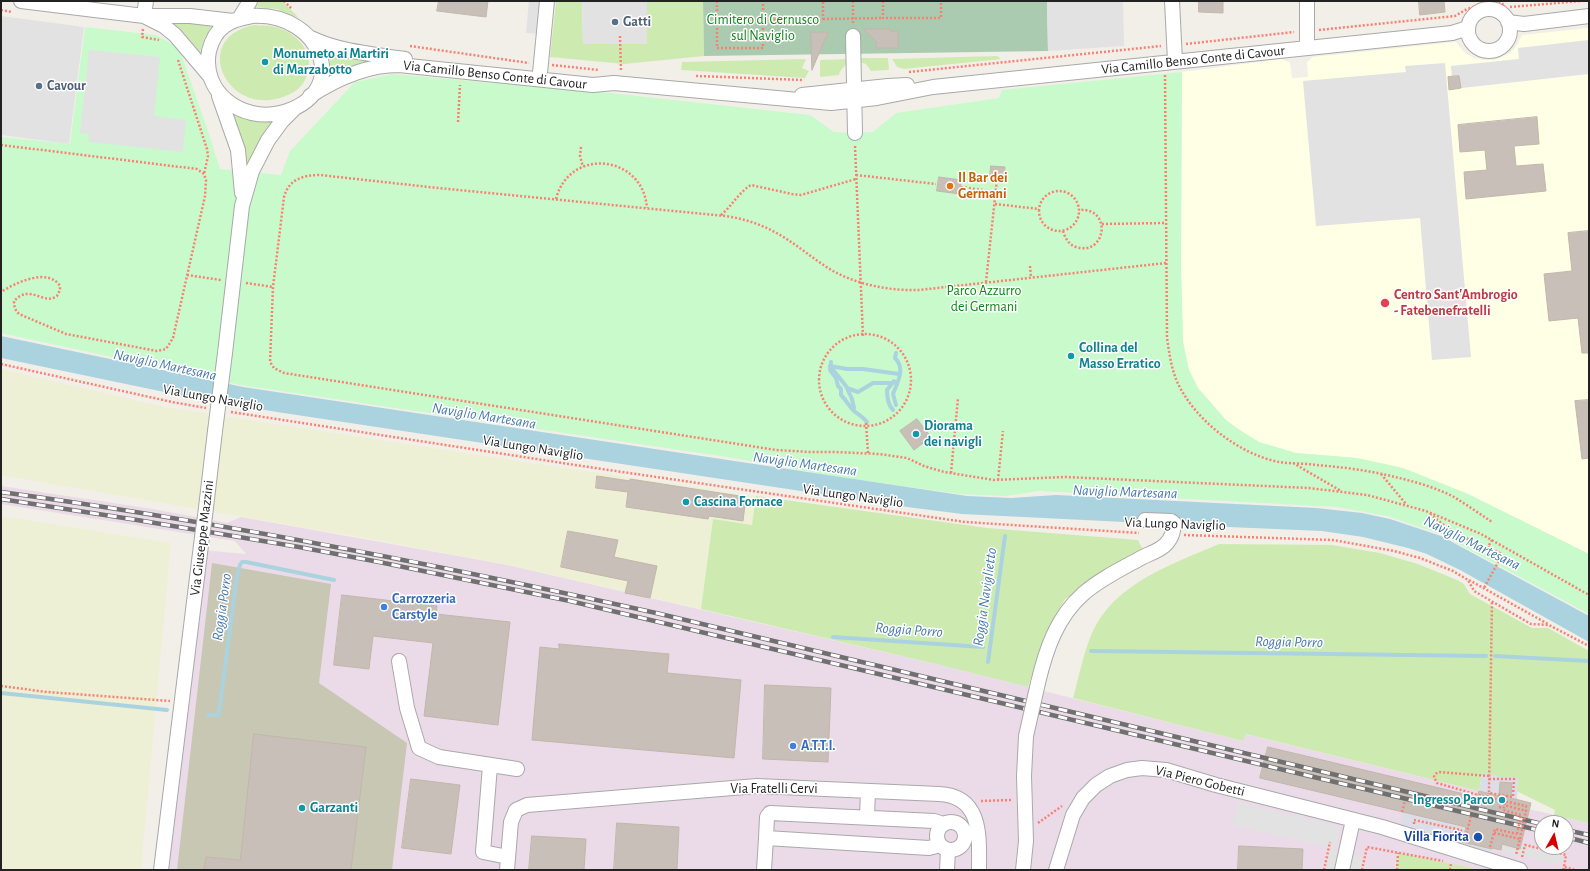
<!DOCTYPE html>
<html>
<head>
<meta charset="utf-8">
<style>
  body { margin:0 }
  #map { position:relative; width:1590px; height:871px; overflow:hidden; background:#f2efe9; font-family:"Alegreya Sans",sans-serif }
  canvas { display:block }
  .frame { position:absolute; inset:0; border:2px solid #222; pointer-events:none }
  .north { position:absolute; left:1534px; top:815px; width:40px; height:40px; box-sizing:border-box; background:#fff; border:1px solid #a7a7a7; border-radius:50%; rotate:8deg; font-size:11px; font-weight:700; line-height:16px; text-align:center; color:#222 }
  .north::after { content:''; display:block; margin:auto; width:14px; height:18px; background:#d40000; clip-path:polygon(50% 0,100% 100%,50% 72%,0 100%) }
</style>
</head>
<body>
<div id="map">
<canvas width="1590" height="871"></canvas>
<div class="frame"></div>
<div class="north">N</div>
</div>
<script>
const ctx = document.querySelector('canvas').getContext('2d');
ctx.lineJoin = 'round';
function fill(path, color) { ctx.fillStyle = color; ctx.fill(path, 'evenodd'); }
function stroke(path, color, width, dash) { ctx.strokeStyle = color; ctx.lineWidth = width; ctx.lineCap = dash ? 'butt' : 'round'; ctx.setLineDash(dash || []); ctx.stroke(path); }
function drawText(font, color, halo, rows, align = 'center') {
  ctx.font = font + ' "Alegreya Sans",sans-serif'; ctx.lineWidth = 3; ctx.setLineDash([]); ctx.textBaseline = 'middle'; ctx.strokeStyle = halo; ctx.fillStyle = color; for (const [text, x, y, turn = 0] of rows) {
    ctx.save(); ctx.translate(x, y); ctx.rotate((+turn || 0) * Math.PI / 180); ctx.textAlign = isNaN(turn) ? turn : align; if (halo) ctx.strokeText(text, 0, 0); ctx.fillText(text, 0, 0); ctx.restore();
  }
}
const industrial = new Path2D(`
  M1,486L153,509L227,523L241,517L508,565L940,665L1243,741L1245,734L1479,791L1477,797L1589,823V870H166L202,550L246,554L235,541L1,504ZM1542,823H1566V847H1542Z`);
const education = new Path2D(`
  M1589,28V554L1468,494L1403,468L1357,458L1296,453L1259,442L1238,429L1226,420L1198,388L1189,370L1183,342L1181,264L1182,72L1282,59L1290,63L1292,78L1308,77L1307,62L1313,57L1456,42L1463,51L1472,57L1483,60H1494L1505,56L1512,51L1517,45L1522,35Z`);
const construction = new Path2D(`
  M212,563L331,584L319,683L407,743L392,870H177Z`);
const farmland = new Path2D(`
  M1,369L164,407L524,462L756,496L752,525L713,519L701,609L508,565L365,538L1,475Z
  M1,516L171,543L141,870H1Z`);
const grass = new Path2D(`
  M259,1H282L299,18L277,9L256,7Z
  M556,1H582L583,44H647V1H703L704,56L624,64L550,57Z
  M166,20L215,23L205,37L200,52L181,30Z
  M255,25C260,26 265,25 270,26C292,29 314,48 308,72C306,81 300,89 292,93C230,126 186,37 255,25Z
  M328,52L383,58L344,70L328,77L330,60Z
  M997,56L1001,59L904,69L897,67L892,59Z
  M859,58H888L889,69L888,70L871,71L866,64L859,62Z
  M806,59L802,68L809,71L805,78L681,70L682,62Z
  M851,59C848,66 841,66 839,75L820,77V60Z
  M233,112L276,119L246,168L244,148Z
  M756,496L987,528L1138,540L1143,550L1065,599L1044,637L1028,687L940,665L701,609L713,519L752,525Z
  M1219,544L1332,545L1380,553L1418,564L1457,580L1464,584L1470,594L1532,628H1548L1589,651V823L1554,815L1555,810L1482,774L1479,791L1246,734L1243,741L1073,698C1079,677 1083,654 1092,633C1114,583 1173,564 1219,544Z
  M1398,853L1480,870H1397Z`);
const cemetery = new Path2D(`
  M703,1H1047L1048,51L704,56Z`);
const park = new Path2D(`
  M85,27L156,35L179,48L209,134L220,169L281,175L290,151L355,82L392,74L610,93L810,115L834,132L855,133L873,132L896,113L999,98L1002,90L1182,72L1181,264L1183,342L1189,370L1198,388L1226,420L1238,429L1259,442L1296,453L1357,458L1403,468L1468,494L1589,554V614L1440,534L1387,516L1337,507L1039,491L1006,496L959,494L832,476L733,458L240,385L1,333V137L70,144Z`);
const parking = new Path2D(`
  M529,1H547L544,34L526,33Z
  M582,1H647V44H583Z
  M1047,1H1123L1124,46L1048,51Z
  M1,16L84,27L69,144L1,135Z
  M1589,40V74L1453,89L1451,66L1519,59L1518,48Z
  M89,50L160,57L154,116L186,120L183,152L88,142L89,134L80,133Z
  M1445,63L1471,357L1432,360L1420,218L1316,226L1303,81L1406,72L1405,66Z
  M1238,802L1341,827L1335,849L1232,825Z
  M1502,840L1563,854L1560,865L1499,851Z
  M1330,849L1363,856L1361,870H1326Z`);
const plaza = new Path2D(`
  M1482,774H1492L1502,777H1518L1517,800L1479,791Z
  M1402,812L1465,827L1462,842L1492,849L1491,854L1456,847L1400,824Z`);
const water = new Path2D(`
  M1,336L243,387L967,496L1011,498L1056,495L1316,508L1362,513L1390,519L1441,536L1589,616V642L1460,570L1427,554L1408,548L1363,537L1322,531L1182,525L1173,517L1145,523L962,514L907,507L277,412L198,399L1,358Z`);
const stream = new Path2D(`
  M896,353L895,358C906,369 897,383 893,394L896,405
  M831,362L830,370L836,378L838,386L841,389V395C846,400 849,406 854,411C859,415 863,417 867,422
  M830,366L847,369H863L899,374L900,373
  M830,366L846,386L852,399L854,408
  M847,388L858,392L873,383H893
  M893,410C888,405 887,398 887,390L894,381
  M833,637L983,647
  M1091,651L1486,656
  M1495,656L1589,661
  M988,662L1005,536
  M1,693L167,710
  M208,715H218L219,712L237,577L240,565L242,562H246L334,580`);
const building = new Path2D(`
  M439,1H488L486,17L437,11Z
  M1199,1H1223V13L1199,12Z
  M1419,1H1444L1445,12L1420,15Z
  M864,29H890V31H898V48H876V42Z
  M811,32H828L812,70Z
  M1459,76L1461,88L1449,90L1448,77Z
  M1537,117L1539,144L1514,146L1516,166L1543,164L1546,191L1466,199L1464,172L1487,170L1485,150L1460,152L1458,125Z
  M991,166L1005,167L1004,180L990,178Z
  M939,177L961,180L960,194L937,191Z
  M1589,231V353H1582L1578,318L1549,321L1544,274L1572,271L1568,233Z
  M1589,400V458L1582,459L1575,401Z
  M917,419L931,437L914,450L900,431Z
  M597,476L630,481V479L746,497L743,521L709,516L708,519L626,507L628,492L596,488Z
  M568,531L618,540L614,557L657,566L650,598L625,593L628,581L561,567Z
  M342,595L437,606L436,614L510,622L498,725L424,716L433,643L373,636L369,669L334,665Z
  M559,644L669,654L667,673L741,680L734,758L532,740L540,647L559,649Z
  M765,685L831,688L828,762L763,759Z
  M254,734L366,747L351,870H204L206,857L240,860Z
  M1268,747L1477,797L1479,791L1499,796L1500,782L1512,783L1511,798L1531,803L1520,849L1502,844L1501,850L1492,848V849L1462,842L1466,827L1260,778Z
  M411,779L460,785L451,854L402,848Z
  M617,823L679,827L677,870H614Z
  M532,836L586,839L584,870H529Z
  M1239,846L1303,849L1302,870H1238Z`);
const path = new Path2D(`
  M284,1L292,9
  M717,1V20L823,19V1
  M853,1V24
  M883,1V18H941V1
  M1499,1L1505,6
  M1510,7L1581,1
  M1,10L12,12
  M823,19L883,18
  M717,20V48H763V1
  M143,29L142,37L159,40
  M1319,30L1455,16L1467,9L1487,3L1506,7
  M620,36L621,72
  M1186,44L1294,32
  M410,46L529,63
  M178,60L207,149L208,156L204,174
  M552,65L599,70
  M909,72L1161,46
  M1165,75L1167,338C1169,352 1171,366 1176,379C1192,418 1238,454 1279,462C1291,464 1304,463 1316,465C1341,467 1366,470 1391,476C1412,481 1435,487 1454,497C1467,505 1480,514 1492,522
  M696,76L803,80
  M458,122L460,85
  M1,145L197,169L204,174L206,180L205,196L173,338L166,349L157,351L66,334L19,314C15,310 14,307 14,301C31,283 43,306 57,296L60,290V286C48,267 15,283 1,292
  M855,146L863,337
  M581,147L580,156L583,167
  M856,175L936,184
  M961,187L996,192
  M1039 211a20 20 0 1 1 40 0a20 20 0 1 1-40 0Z
  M556,199C569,147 643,154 647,208
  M995,204L1039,209
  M721,215C732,206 739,192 751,185L792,194L801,195L856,179
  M1102,224L1166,223
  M1063,231C1065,238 1069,245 1076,247C1106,257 1113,207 1079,210
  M1166,263L919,290C890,291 859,285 833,271C816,261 801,248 785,238C766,226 747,219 725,216L438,188L320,175C303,175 289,179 284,197L273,287L270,362L274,368L284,373L776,450L810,452H835L879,454L907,458L924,466L944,472L994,480L1065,477L1309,488L1367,495L1426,511L1481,534L1589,595
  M1030,266L1031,277
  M187,275L221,280
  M986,282L997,179
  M246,283L273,287
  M819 380a46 46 0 1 1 92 0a46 46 0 1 1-92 0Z
  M1,364L172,402L206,408
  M231,412L595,468L965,522L1139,533
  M866,423L868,453
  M1293,463L1341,491
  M951,473L958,398
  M1381,474L1406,504
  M998,480L1003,431
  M1430,514L1449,529L1501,557L1484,588
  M1184,535L1333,540L1394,551L1420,558L1453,571L1468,580L1474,591L1531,624L1549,625L1589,646
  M1492,540L1488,547L1500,553L1498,555
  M1469,580L1548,624
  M1,686L47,692L170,701
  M1489,776L1439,772L1435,774L1434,777L1437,783L1478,795L1526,806V811L1504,805
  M1489,779H1514L1513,797L1489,793V791L1492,602
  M1507,795L1503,810L1521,815
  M981,801L1012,800
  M1499,807L1503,808
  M1485,809L1489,793
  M1402,812L1405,801
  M1038,823L1062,806
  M1414,824V820L1461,830V834L1466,836L1471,816
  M1450,833L1458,835L1457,837
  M1494,833L1520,839L1516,855
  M1490,847L1495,829L1517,834
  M1522,857L1525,845L1563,854L1566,855L1564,867
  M1324,870L1330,842
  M1362,870L1367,847L1443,861
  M1397,870L1398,853
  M1450,870L1451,863
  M1563,870L1564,867L1575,870`);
const minor = new Path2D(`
  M21,1L144,16H190L233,21
  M1172,1L1175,61
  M1468 30a21 21 0 1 1 42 0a21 21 0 1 1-42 0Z
  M144,16L146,1
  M252,16C323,12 353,95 280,113C241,122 201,92 209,51C215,27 229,20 252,16Z
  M146,17L164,26L175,35L209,75
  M239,19L250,1
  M1508,22L1524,24L1589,16
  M853,36L855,133
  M311,38C340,52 374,54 405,59
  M1307,48V1
  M540,73L547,1
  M802,95L888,86L907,85
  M219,96L238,150L242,193
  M310,96C336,79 367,65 399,65L593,85L614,83L831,103L877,98L933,87L1452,33L1468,28
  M225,353L242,206L252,171L268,140L282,121L294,109
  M205,516L215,431
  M399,661L407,708L419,748L439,757L517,769
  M1038,683C1046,649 1057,617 1083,594C1100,579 1121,569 1141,558C1148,554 1159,551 1165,545C1172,538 1173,533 1174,523L1171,521L1145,520
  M490,766L483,852L508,857
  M867,817L868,791
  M937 836a14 14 0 1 1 28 0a14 14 0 1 1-28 0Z
  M766,838L767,817L770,813L934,821L943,824
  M161,870L202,537
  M507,870L511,822L516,810L527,805L757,786L939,794C983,796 979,838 979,870
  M764,870L766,838L929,848L940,845
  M947,870L948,850
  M1023,870L1026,841L1024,776L1026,736
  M1056,870L1073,815L1083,798L1096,785L1110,776L1127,770L1142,768L1166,770L1216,785L1382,827L1520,870
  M1342,870L1353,820`);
const rail = new Path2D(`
  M1,492C221,522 439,565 656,613L1542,824
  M1,499L137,520L299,547L379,562L570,601L1542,831
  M1566,830L1589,835
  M1566,837L1589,843`);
const pathBridge = new Path2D(`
  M1517,834L1521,815
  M1520,839L1526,811`);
const minorBridge = new Path2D(`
  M215,431L225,353
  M202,537L205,516
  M1026,736L1038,683`);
const markers = [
  [615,22,4,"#5c6f8a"],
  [265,62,4,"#0f9aa8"],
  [39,86,4,"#5c6f8a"],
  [950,186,4,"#e8710a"],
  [1385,303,5,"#e0444e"],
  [1071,356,4,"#0f9aa8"],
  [916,434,4,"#0f9aa8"],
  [686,502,4,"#0f9aa8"],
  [384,607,4,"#3f7fe0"],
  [793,746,4,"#3f7fe0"],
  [1502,800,4,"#0f9aa8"],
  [302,808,4,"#0f9aa8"],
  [1478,837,5,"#1a4fb4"]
];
const parkNames = [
  ["Cimitero di Cernusco",763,20],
  ["sul Naviglio",763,36],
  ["Parco Azzurro",984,291],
  ["dei Germani",984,307]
];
const serviceNames = [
  ["Gatti",623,22],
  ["Cavour",47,86]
];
const cultureNames = [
  ["Monumeto ai Martiri",273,54],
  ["di Marzabotto",273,70],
  ["Collina del",1079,348],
  ["Masso Erratico",1079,364],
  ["Diorama",924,426],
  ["dei navigli",924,442],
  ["Cascina Fornace",694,502],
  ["Ingresso Parco",1494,800,"right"],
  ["Garzanti",310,808]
];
const streetNames = [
  ["Via Camillo Benso Conte di Cavour",1193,60,-6],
  ["Via Camillo Benso Conte di Cavour",495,75,6],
  ["Via Lungo Naviglio",213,398,10],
  ["Via Lungo Naviglio",533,448,9],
  ["Via Lungo Naviglio",853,496,8],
  ["Via Lungo Naviglio",1175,524,2],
  ["Via Giuseppe Mazzini",202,538,-83],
  ["Via Piero Gobetti",1200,781,14],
  ["Via Fratelli Cervi",774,789]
];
const foodNames = [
  ["Il Bar dei",958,178],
  ["Germani",958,194]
];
const healthNames = [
  ["Centro Sant'Ambrogio",1394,295],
  ["- Fatebenefratelli",1394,311]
];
const shopNames = [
  ["Carrozzeria",392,599],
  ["Carstyle",392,615],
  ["A.T.T.I.",801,746]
];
const transitNames = [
  ["Villa Fiorita",1469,837]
];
const waterNames = [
  ["Naviglio Martesana",165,365,12],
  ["Naviglio Martesana",484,416,9],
  ["Naviglio Martesana",805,464,8],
  ["Naviglio Martesana",1125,492,2],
  ["Naviglio Martesana",1472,543,26],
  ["Roggia Naviglietto",985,597,-82],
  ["Roggia Porro",222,607,-82],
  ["Roggia Porro",909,630,4],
  ["Roggia Porro",1289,642,1]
];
fill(industrial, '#ebdbe8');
fill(education, '#ffffe5');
fill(construction, '#c7c7b4');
fill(farmland, '#eef0d5');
fill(grass, '#cdebb0');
fill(cemetery, '#aacbaf');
fill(park, '#c8facc');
fill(parking, '#e2e2e2');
fill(plaza, '#dddde8');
fill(water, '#aad3df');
stroke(stream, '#aad3df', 4);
fill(building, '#c7bfb8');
stroke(building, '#c4b6ab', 1);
stroke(minor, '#a9a9a9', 16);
stroke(path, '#fa8072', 2.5, [2, 2]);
stroke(minor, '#fff', 14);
stroke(rail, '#707070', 4.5);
stroke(rail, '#fff', 3, [9]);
stroke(minorBridge, '#a9a9a9', 16, []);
stroke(pathBridge, '#fa8072', 2.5, [2, 2]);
stroke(minorBridge, '#fff', 14);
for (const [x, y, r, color] of markers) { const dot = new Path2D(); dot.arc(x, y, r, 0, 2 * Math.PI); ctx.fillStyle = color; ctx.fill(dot); stroke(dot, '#fff', 1.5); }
drawText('14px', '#0c8416', '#fff', parkNames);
drawText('bold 14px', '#4e5e75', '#fff', serviceNames, 'left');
drawText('bold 14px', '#0d838f', '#fff', cultureNames, 'left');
drawText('14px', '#222', '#fff', streetNames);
drawText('bold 14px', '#c56008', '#fff', foodNames, 'left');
drawText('bold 14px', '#be3a42', '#fff', healthNames, 'left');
drawText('bold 14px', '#366cbe', '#fff', shopNames, 'left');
drawText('bold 14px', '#164399', '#fff', transitNames, 'right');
drawText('italic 15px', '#4a7aab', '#fff', waterNames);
</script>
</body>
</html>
